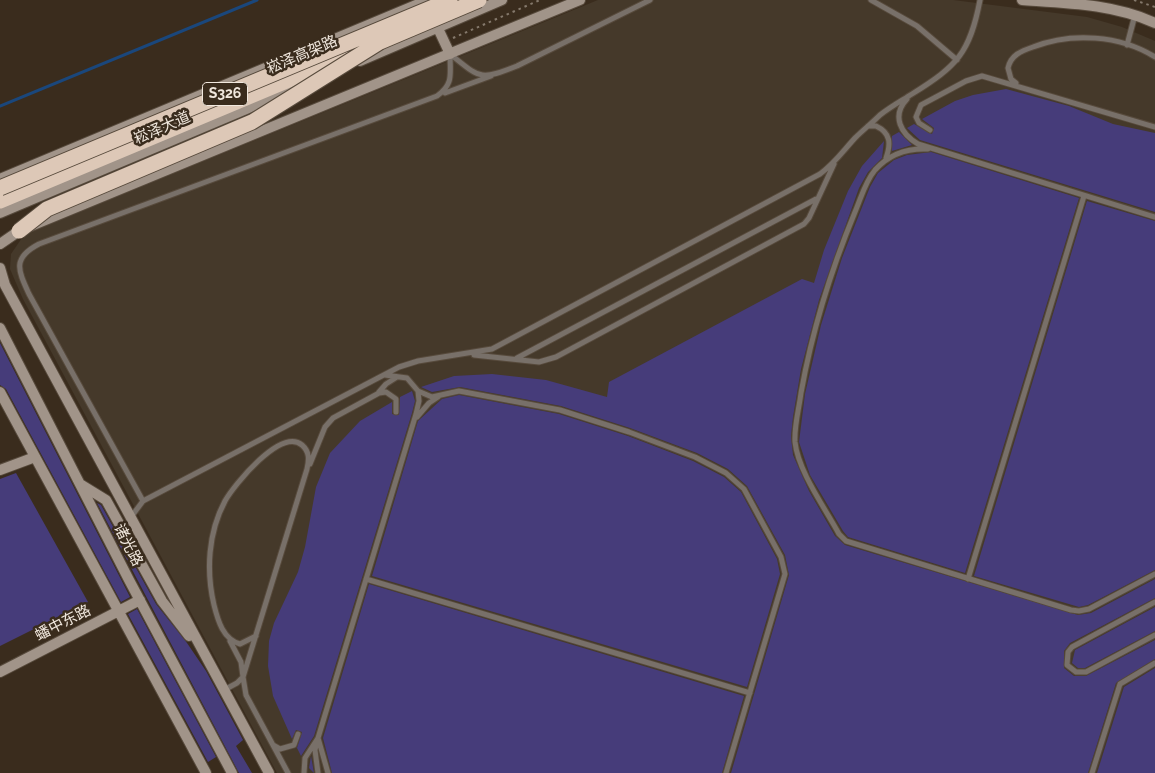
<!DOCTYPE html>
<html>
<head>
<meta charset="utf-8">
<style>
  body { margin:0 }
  canvas { display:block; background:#3a2c1d }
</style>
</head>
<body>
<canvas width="1155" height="773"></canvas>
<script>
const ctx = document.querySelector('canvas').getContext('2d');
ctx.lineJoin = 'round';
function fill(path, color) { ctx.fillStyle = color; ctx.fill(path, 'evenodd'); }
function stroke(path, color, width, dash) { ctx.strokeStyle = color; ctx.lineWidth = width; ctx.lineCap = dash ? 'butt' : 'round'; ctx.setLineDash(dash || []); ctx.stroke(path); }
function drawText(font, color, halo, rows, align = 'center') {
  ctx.font = font + ' Raleway,"Noto Sans SC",sans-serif'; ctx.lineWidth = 5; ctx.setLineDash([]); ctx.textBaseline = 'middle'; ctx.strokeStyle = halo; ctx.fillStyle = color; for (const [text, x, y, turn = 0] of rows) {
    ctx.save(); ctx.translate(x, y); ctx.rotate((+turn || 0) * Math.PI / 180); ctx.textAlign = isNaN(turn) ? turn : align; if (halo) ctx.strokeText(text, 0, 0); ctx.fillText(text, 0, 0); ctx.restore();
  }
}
const commercial = new Path2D(`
  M598,0H953L1087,17L1122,27L1155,41V773H277L23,299L10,269L11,254L24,235Z`);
const stream = new Path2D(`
  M0,106L257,0`);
const building = new Path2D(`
  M1006,89L1069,106L1113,124L1155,133V212L920,140L907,128L914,124L932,134L934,128L922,119L955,101L973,95Z
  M899,132L912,145L892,151V136Z
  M884,141L882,158L868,172L859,188L819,300L801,369L793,417L791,436L793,455L809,491L835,536L845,545L1078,615L1091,613L1155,579V598L1070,643L1064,651V668L1074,676H1086L1155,640V659L1116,683L1088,773H731L789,575L785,555L747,486L728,469L697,453L630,428L561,406L460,387L432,392L421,387L454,376L492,374L546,380L607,397L609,382L802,279L814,283L824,250L848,191L862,166Z
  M931,152L1079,198L965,573L848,537L843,531L810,475L799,442L805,394L821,325L842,258L870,187L878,173L894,160L907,155Z
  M1087,201L1155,221V570L1088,605L1079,607L974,576Z
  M0,343L130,597L121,602L6,389L0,385Z
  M412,391L415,401L412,413L314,736L301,756L297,748L302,732L296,730L292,739L273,696L268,666L269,641L274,623L298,572L305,547L316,487L330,453L360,421L392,402V414L399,415L400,397Z
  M459,395L559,414L628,436L693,461L724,477L741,492L777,559L780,574L747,687L372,576L418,421L442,399Z
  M16,473L88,602L0,646V479Z
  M97,503L101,505L156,604L187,643L206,671L243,740L236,746L252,773H239Z
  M369,584L744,696L722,773H332L323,738Z
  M1155,607V631L1085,668H1078L1072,663L1075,650Z
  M137,609L216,757L208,762L128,614Z
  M1155,668V773H1097L1124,687Z
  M311,756L314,773L309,768Z`);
const path = new Path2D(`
  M1134,0L1155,7
  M453,38L540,0`);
const lane = new Path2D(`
  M871,0L917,26L957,60
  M1127,45L1135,15
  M450,54C480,78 479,81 517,66L650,0
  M1016,83L1011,79L1008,68C1011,55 1021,51 1033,47C1071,32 1120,35 1155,57
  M445,93L491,76
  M907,99C891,116 901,134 918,144L1155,217
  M868,126H876C891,133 891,144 886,158
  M930,130L919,123L916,117L921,105L966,81L982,76L1155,127
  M928,149C907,148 889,154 875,170C865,182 861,198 855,212C831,270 812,331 801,393C799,409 794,426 795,442C798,471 825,508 839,534L846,541L1071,610L1079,611L1089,609L1155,574
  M474,355L539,362L556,357L804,224L809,218L834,164
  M517,358L816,199
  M385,375L407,378L418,391L432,397L459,391L560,410L629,432L695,457L726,473L744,489L781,557L785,574L726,773
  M379,392L386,384L397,377
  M417,417L429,403L438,397
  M310,464L325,427L333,418L379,393L386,392L396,399V412
  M143,501L29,294C18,270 12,258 39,244L437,96C454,84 450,74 450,54
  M131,517L143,501L399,367L418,361L492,349L820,174C835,163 843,151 855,138C863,130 872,123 880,115C890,107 901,101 912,94C957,66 970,53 980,0
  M366,579L750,693
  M968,579L1084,196
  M1155,602L1072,647L1068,652L1067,665L1076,672H1086L1155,635
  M256,636L240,644C223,639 218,621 214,605C206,571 208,533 225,501C234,485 281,427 302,445C310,452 309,460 307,469L243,677L246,695L288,773
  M224,690L237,683L243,677L241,662L230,641
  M273,745L280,749L294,745L298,734
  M304,773L305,758L318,738L315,750L318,773
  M328,773L318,738L416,414L419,401L418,391
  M1092,773L1120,684L1155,663`);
const secondary = new Path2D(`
  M1022,0C1066,3 1114,4 1155,23
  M435,22L450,54
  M360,61L502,0
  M0,179L428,0
  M0,213L294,89
  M0,244L19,231L580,0
  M0,268L5,285L269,773
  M0,328L129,580L232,773
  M0,392L206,773
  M0,470L35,457
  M80,484L106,500L162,601L189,636
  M0,672L140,600`);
const highway = new Path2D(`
  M0,201L358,51`);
const highwayBridge = new Path2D(`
  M0,188L450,0
  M19,231L47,209L252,122L380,42L479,0`);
const shields = [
  [225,94,45]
];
const shieldNames = [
  ["S326",225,94]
];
const streetNames = [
  ["崧泽高架路",302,55,-23],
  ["崧泽大道",162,128,-23],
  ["诸光路",128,545,63],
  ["蟠中东路",63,623,-27]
];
fill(commercial, '#45392a');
stroke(stream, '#1a477c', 3);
fill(building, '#463c7a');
stroke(lane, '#574a3c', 7);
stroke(secondary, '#574a3c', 12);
stroke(highway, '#574a3c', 17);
stroke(path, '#85796c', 2, [2.5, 4]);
stroke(lane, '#787069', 5);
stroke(secondary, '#a19489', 10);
stroke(highway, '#ddc8b7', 15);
stroke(highwayBridge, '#574a3c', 17, []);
stroke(highwayBridge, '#ddc8b7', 15);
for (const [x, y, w] of shields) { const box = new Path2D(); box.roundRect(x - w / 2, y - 11.5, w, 23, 4); ctx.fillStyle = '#3a2c1d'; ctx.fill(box); stroke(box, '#f1e8de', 1); }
drawText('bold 14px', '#f1e8de', null, shieldNames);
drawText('15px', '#f1e8de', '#3a2c1d', streetNames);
</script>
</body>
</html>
